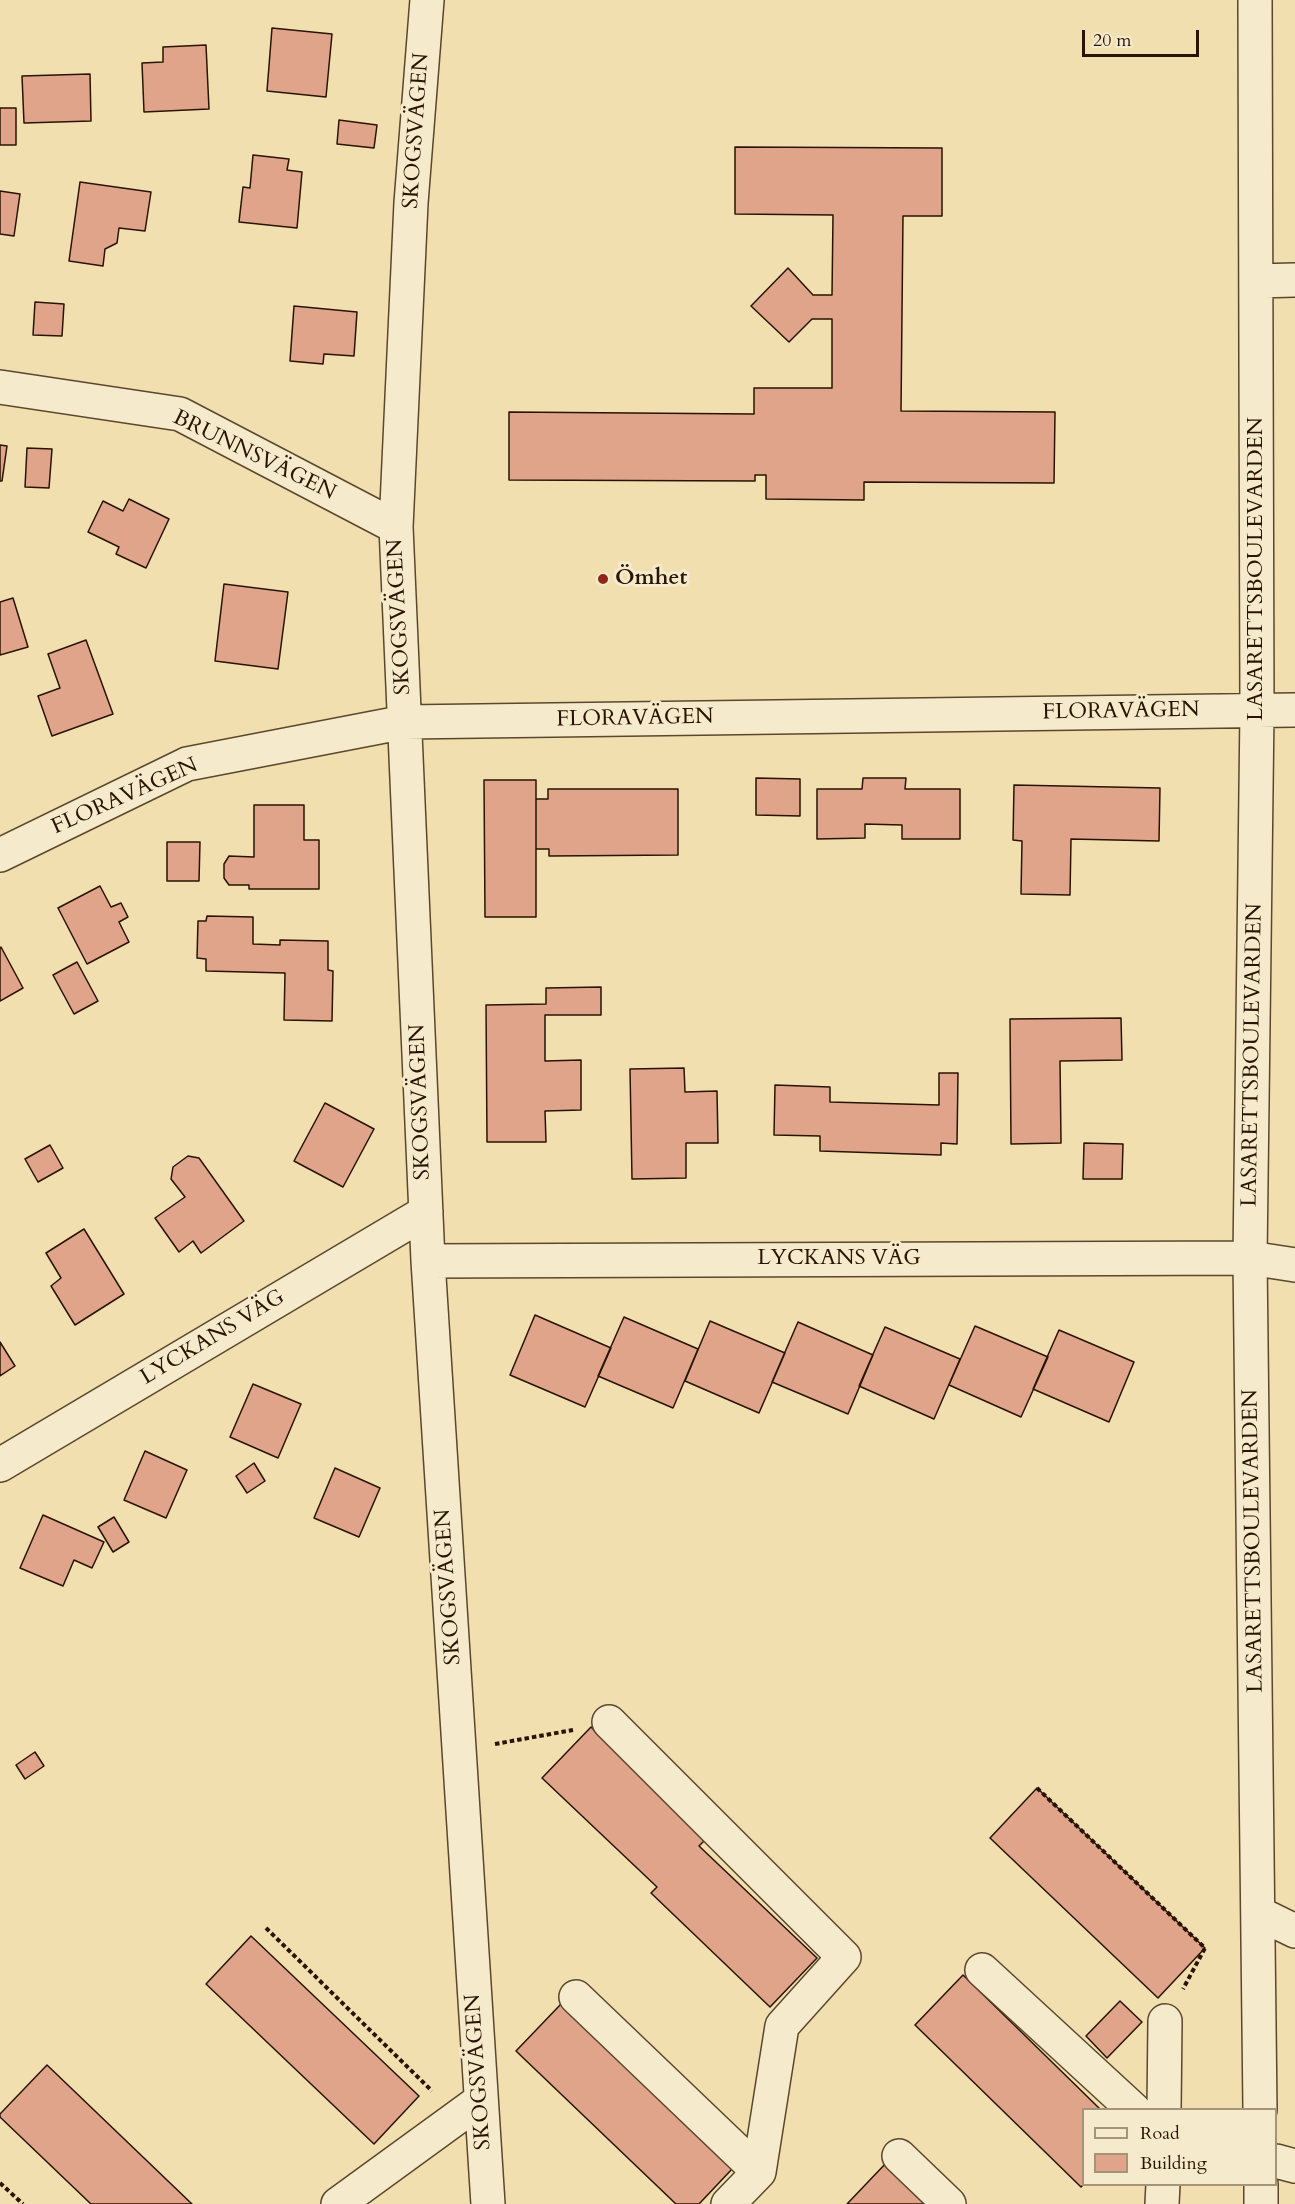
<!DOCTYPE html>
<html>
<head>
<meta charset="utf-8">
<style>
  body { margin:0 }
  #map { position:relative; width:1295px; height:2204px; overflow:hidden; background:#f1dfb0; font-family:Cardo,serif }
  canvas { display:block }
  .legend { position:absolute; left:1082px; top:2108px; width:195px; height:78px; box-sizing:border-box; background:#f6eacc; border:2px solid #a4947a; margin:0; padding:8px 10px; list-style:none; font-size:18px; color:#291400 }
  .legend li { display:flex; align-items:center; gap:12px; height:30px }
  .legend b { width:30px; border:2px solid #a4947a }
  .scale { position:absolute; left:1082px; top:30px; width:117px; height:27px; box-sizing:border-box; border:3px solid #291400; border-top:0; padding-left:8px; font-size:18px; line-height:21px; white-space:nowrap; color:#291400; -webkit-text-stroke:4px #f6eacc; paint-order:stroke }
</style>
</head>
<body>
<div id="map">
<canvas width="1295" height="2204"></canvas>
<ul class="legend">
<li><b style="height:8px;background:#f6eacc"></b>Road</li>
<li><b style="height:16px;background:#e0a48b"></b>Building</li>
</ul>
<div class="scale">20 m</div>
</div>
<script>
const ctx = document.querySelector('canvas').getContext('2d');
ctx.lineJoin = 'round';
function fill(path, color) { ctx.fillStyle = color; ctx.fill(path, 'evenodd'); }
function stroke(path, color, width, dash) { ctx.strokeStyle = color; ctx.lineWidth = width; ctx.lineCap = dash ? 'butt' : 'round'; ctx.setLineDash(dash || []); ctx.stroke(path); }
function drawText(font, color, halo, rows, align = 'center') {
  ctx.font = font + ' Cardo,serif'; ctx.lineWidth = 6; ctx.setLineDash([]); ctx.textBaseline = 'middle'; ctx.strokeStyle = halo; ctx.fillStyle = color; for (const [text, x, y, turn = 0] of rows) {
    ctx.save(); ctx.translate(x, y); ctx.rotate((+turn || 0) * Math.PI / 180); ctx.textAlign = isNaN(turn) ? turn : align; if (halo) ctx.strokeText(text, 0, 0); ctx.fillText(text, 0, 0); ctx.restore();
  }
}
const building = new Path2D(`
  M272,28L332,34L326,97L267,91Z
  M206,45L209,109L144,112L142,63L163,62V47Z
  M90,74L91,121L24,123L22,76Z
  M0,108H16V145H0Z
  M339,120L377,125L374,148L337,144Z
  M735,147L942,148V216H903L901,411L1055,412L1054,483L864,482V500L766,499V475H755V481L509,480V412L754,414V388H832V319H812L789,342L751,306L788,268L813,295H832L833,215L735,214Z
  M253,155L289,159L287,170L302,172L297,228L239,222L243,187L250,188Z
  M80,182L151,192L145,231L119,228L117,243L105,249L103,266L69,261Z
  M0,191L20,194L14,236L0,234Z
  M35,302L64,304L62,336L33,335Z
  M294,306L357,312L354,356L324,354L323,364L290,361Z
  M0,445L7,446L2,481H0Z
  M27,448L52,449L49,488L25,487Z
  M129,499L169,519L146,568L116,554L119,547L88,532L103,501L123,511Z
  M224,584L288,592L278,669L215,661Z
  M13,598L28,647L0,655V602Z
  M86,640L113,714L52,736L38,696L60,688L48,654Z
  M756,778L800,779V816L756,815Z
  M863,778H906L905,789H960V839H902V825L865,824V838L817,839V789H862Z
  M484,780H536V917H485Z
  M1014,785L1160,788L1159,841L1071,839L1070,895L1021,894L1022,841L1013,840Z
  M548,789H678V855L549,856V849H536V799H548Z
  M254,805H304V840H319V889H249V885H229L224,878V864L229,856L254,857Z
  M167,842H200L199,881H167Z
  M100,886L111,907L121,903L128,917L119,922L129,942L87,964L58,908Z
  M207,916L253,917V944L280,945V940L328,941V970L333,971L332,1021L284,1020L285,973L206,971V959L197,958L198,921H206Z
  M1,947L23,988L0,1001V948Z
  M77,962L98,1001L74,1014L53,975Z
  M601,987V1015H545V1061L581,1060V1110L545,1111L546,1142H487L486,1005L546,1004V988Z
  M1121,1018L1122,1060L1060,1061L1061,1143L1011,1144L1010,1019Z
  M684,1068L685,1092L717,1091L718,1143H686V1178L632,1179L630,1069Z
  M939,1073H958L957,1144L941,1143V1155L820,1151V1136L774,1135L775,1085L830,1087V1102L939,1105Z
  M325,1103L374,1129L343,1187L294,1161Z
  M1084,1143L1123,1144L1122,1179H1083Z
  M50,1145L63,1168L38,1182L25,1159Z
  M188,1156L199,1158L244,1221L201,1253L193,1241L179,1252L155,1218L185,1197L171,1179L173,1167Z
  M84,1229L124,1294L75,1325L51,1286L61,1278L46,1253Z
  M535,1315L611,1348L585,1407L510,1375Z
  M624,1317L698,1349L673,1408L598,1376Z
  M710,1321L785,1353L759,1413L685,1381Z
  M798,1322L873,1355L848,1414L772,1382Z
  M975,1326L1048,1357L1021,1417L949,1385Z
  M885,1327L960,1359L934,1419L859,1386Z
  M1059,1330L1134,1362L1109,1422L1033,1389Z
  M0,1342L15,1366L0,1376Z
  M253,1384L301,1404L278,1458L230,1437Z
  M145,1451L187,1470L166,1518L124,1500Z
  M254,1463L265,1481L247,1493L236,1476Z
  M335,1468L380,1488L359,1537L314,1518Z
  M43,1515L104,1542L92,1568L74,1560L63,1586L20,1568Z
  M114,1517L129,1542L113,1552L98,1527Z
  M591,1727L707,1838L699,1846L817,1958L770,2007L651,1893L657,1887L542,1778Z
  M35,1752L44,1766L25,1779L16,1765Z
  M1037,1788L1205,1948L1158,1998L990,1838Z
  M251,1936L419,2096L374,2144L206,1984Z
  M963,1975L1101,2110H1084V2184L1081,2187L915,2025Z
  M1120,2001L1142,2022L1107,2058L1086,2036Z
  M561,2004L733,2168L699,2204H676L516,2051Z
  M47,2065L192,2204H91L0,2117V2114Z
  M888,2161L932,2204H847Z`);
const path = new Path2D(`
  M495,1744L573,1730
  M1037,1788L1205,1948L1183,1989
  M266,1928L432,2091
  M0,2183L23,2204`);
const minor = new Path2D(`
  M427,0L411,203L396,527L428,1261L488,2204
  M1255,0L1257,711L1250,1258L1260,2110
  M1256,281L1295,280
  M0,387L180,414L396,527
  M0,855L187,764L405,722L1295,710
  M428,1261L1250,1258L1295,1265
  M0,1465L426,1212
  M609,1722L844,1957L782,2026L759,2172
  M1258,1913L1295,1931
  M982,1970L1134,2110
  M576,1997L759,2172L728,2204
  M1164,2110L1165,2021
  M899,2156L949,2204
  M1276,2161L1295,2166
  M1261,2184V2204
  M338,2204L481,2100
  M1162,2204L1163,2184`);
const markers = [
  [603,579,6,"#8f2418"]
];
const streetNames = [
  ["SKOGSVÄGEN",417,131,-86],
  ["BRUNNSVÄGEN",254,456,26],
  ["LASARETTSBOULEVARDEN",1257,569,-90],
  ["SKOGSVÄGEN",400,617,-93],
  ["FLORAVÄGEN",1121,712,-1],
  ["FLORAVÄGEN",635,719,-1],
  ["FLORAVÄGEN",125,797,-24],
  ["LASARETTSBOULEVARDEN",1253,1055,-89],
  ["SKOGSVÄGEN",421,1102,-92],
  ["LYCKANS VÄG",839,1259],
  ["LYCKANS VÄG",213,1338,-31],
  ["LASARETTSBOULEVARDEN",1254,1541,-91],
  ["SKOGSVÄGEN",449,1587,-94],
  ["SKOGSVÄGEN",479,2072,-94]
];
const poiNames = [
  ["Ömhet",615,579]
];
fill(building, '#e0a48b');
stroke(building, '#291400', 1.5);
stroke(minor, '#5b472c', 36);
stroke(path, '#291400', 4, [4.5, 3]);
stroke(minor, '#f6eacc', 33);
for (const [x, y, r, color] of markers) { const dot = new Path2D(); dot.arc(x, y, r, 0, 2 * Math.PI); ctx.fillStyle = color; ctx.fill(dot); stroke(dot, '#f6eacc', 2); }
drawText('22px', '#291400', '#f6eacc', streetNames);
drawText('bold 22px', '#291400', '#f6eacc', poiNames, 'left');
</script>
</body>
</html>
